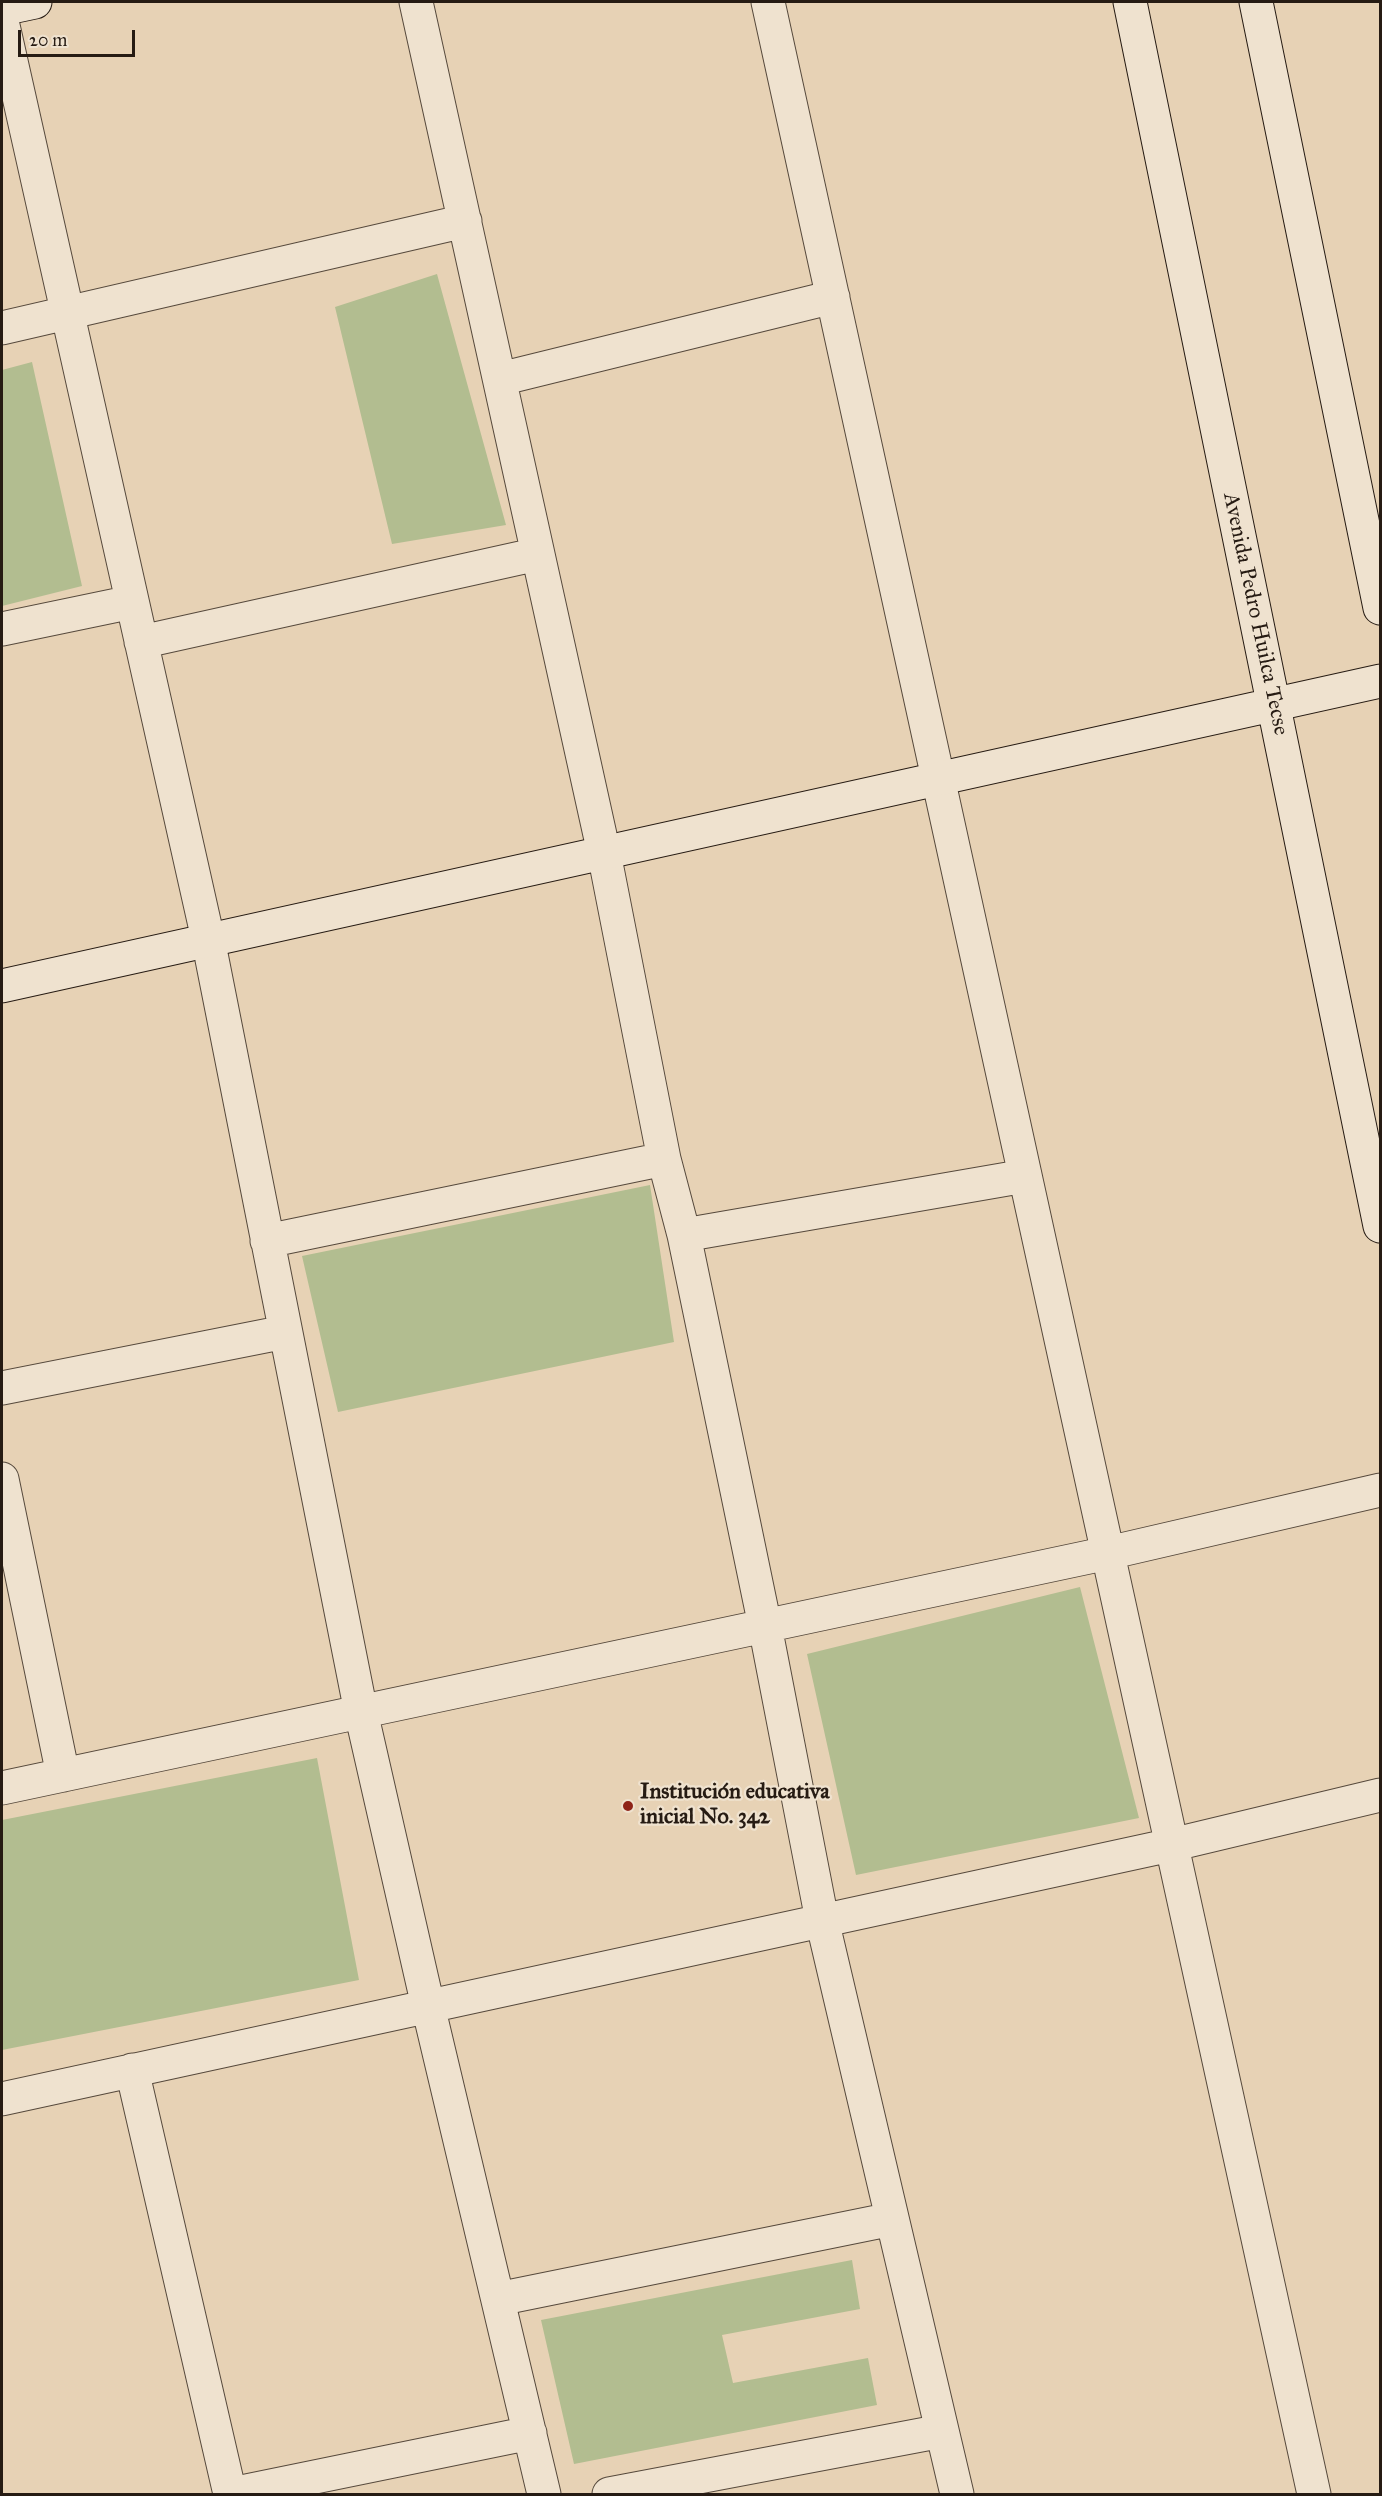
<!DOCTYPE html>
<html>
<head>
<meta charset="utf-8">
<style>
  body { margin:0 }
  #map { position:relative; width:1382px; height:2496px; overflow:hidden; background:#e7d2b5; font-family:"IM FELL Great Primer",serif }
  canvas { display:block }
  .frame { position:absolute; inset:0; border:3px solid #261b13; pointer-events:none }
  .scale { position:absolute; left:18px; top:30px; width:117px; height:27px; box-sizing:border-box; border:3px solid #261b13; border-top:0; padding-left:8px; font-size:18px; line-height:21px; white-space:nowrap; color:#261b13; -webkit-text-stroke:4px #efe2cf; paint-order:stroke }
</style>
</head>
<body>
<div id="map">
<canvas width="1382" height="2496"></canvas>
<div class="frame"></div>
<div class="scale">20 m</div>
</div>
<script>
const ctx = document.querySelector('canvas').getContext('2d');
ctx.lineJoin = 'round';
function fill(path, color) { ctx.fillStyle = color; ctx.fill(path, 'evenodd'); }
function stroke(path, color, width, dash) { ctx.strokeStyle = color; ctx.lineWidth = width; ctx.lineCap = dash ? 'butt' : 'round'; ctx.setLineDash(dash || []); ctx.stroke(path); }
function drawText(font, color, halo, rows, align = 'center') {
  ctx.font = font + ' "IM FELL Great Primer",serif'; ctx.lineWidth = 4.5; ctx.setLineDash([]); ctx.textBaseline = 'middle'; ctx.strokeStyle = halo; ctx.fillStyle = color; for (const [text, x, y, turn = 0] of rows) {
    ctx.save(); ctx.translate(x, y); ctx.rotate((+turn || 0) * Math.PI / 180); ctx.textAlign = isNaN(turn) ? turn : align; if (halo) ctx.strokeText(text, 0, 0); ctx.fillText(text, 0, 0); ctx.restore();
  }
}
const green = new Path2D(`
  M437,274L506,525L392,544L335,307Z
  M32,362L82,586L2,606V370Z
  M650,1185L674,1342L338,1412L302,1256Z
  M1080,1587L1139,1818L856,1875L807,1654Z
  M317,1758L359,1980L2,2050V1820Z
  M852,2260L860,2309L722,2335L733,2383L868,2358L877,2405L574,2464L541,2320Z`);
const street = new Path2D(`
  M416,2L604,853L664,1159L684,1235L765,1626L822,1920L957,2494
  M768,2L1314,2494
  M2,21L208,939L361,1712L428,2006L544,2494
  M2,328L465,221
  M500,379L833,297
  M2,629L132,602
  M141,642L538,554
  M684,1235L1025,1176
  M267,1241L664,1159
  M2,1388L285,1332
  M2,1479L63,1775
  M2,1788L1108,1553L1380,1490
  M132,2070L230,2494
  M2,2099L1171,1845L1380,1795
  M498,2299L892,2219
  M232,2494L530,2433
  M609,2494L942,2431`);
const secondary = new Path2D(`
  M1130,2L1380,1226
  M1256,2L1380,608
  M2,9L35,2
  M2,986L1380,681`);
const markers = [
  [628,1806,6,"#8f2418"]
];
const streetNames = [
  ["Avenida Pedro Huilca Tecse",1255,614,78]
];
const poiNames = [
  ["Institución educativa",640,1793],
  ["inicial No. 342",640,1818]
];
fill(green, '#b2bd90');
stroke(street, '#56493c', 35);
stroke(secondary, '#261b13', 35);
stroke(street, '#efe2cf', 33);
stroke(secondary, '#efe2cf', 33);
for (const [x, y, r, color] of markers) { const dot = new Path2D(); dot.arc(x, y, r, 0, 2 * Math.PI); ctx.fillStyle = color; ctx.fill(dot); stroke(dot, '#efe2cf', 2); }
drawText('22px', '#261b13', '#efe2cf', streetNames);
drawText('bold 22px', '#261b13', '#efe2cf', poiNames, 'left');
</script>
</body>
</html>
